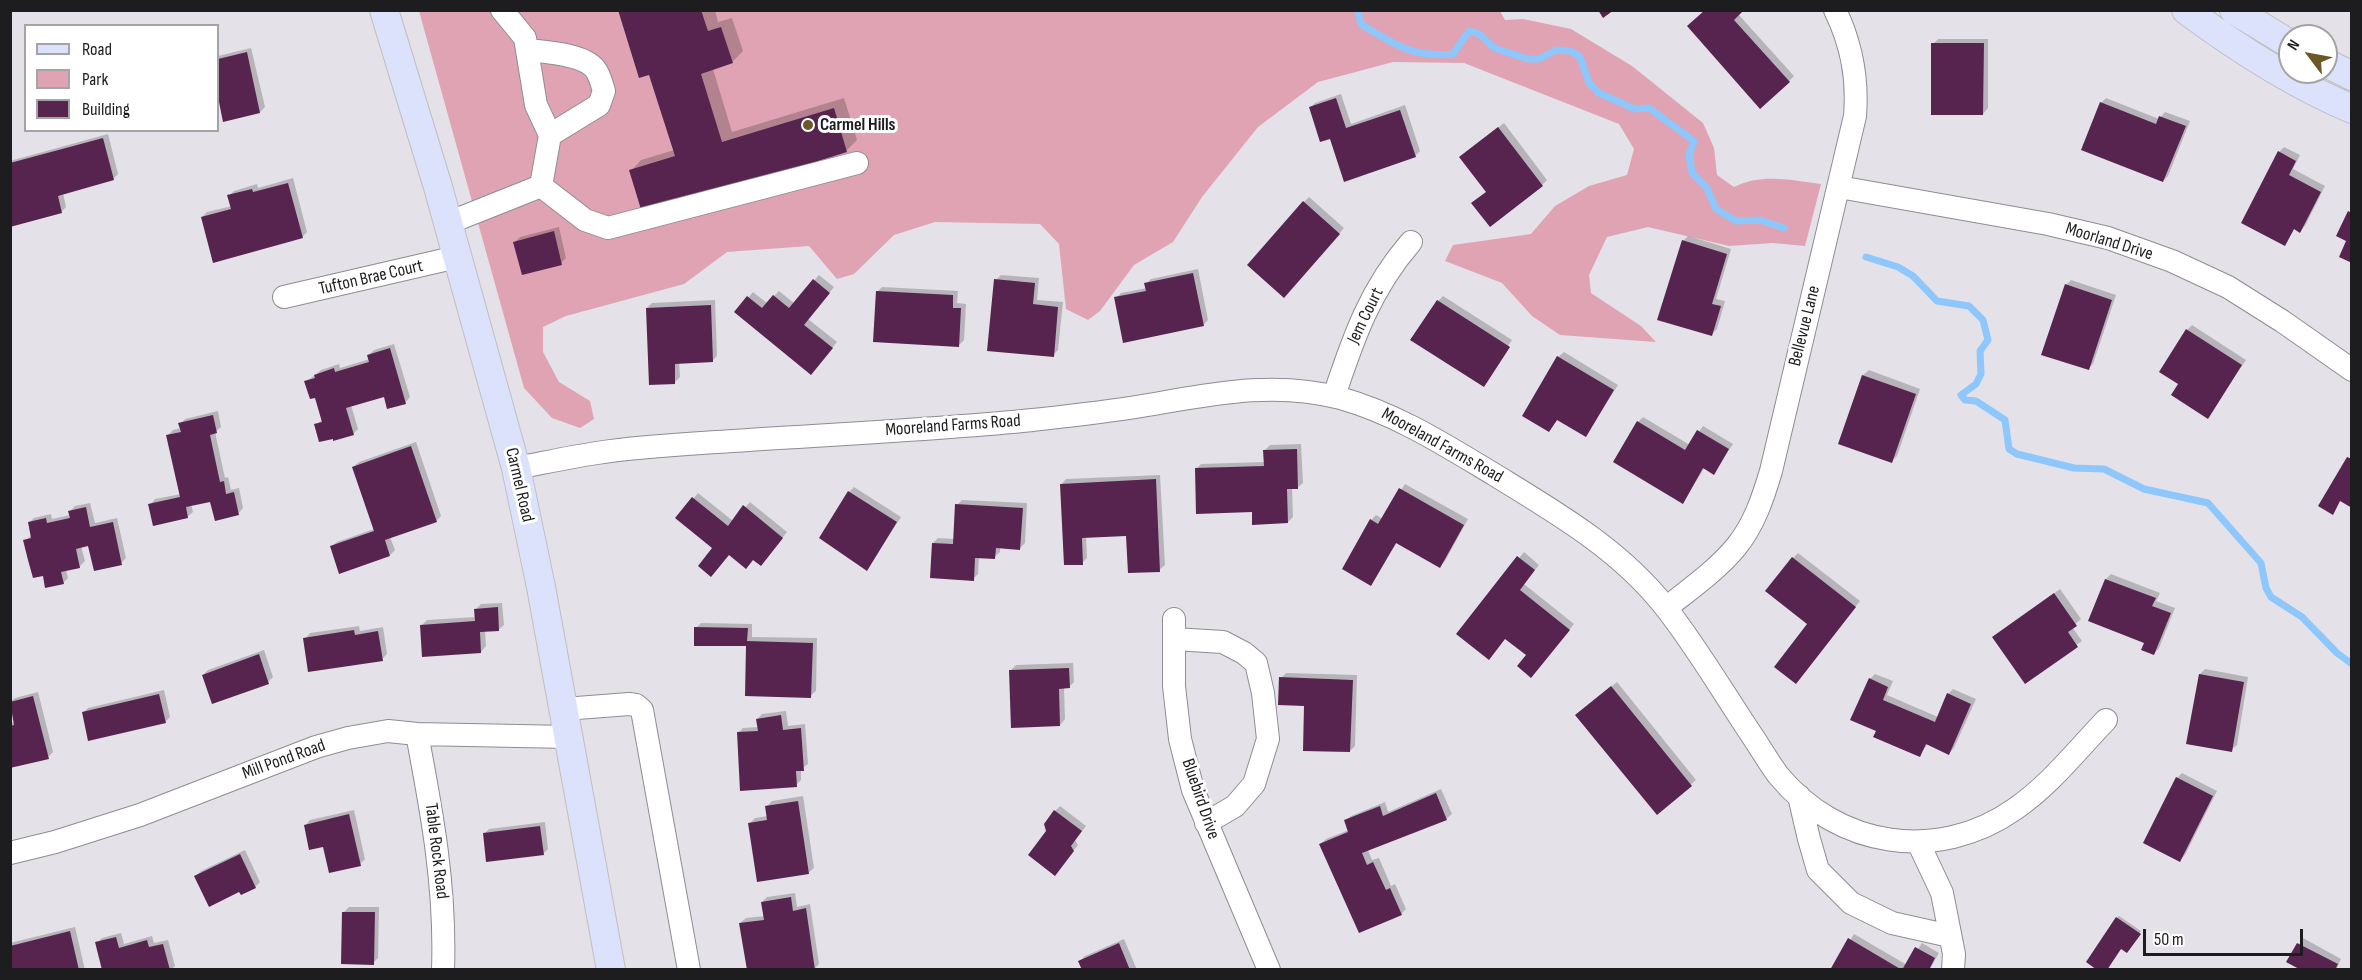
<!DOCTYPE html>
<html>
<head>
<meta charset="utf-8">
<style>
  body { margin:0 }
  #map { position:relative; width:2362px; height:980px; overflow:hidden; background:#e4e1e8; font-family:"Sofia Sans Condensed",sans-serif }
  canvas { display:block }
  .frame { position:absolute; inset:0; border:12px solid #1d1c1e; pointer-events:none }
  .legend { position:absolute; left:24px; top:24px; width:195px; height:108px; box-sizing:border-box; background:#fff; border:2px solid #a5a4a5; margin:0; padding:8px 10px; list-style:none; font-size:18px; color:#1d1c1e }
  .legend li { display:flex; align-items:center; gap:12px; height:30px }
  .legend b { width:30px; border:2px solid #a5a4a5 }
  .north { position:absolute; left:2278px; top:24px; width:60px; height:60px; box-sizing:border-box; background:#fff; border:2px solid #a5a4a5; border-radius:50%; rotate:302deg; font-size:16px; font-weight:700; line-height:24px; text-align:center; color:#1d1c1e }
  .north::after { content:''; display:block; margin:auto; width:21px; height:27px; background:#6b5826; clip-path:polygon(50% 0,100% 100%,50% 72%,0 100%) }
  .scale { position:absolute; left:2143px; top:929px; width:160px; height:27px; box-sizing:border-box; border:3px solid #1d1c1e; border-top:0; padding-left:8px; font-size:18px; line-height:21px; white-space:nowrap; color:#1d1c1e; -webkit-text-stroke:4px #fff; paint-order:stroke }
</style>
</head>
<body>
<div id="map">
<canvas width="2362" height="980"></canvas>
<div class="frame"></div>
<ul class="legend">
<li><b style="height:8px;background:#dce2fb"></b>Road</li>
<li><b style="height:16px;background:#e0a3b3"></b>Park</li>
<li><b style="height:16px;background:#56244f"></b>Building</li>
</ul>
<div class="north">N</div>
<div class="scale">50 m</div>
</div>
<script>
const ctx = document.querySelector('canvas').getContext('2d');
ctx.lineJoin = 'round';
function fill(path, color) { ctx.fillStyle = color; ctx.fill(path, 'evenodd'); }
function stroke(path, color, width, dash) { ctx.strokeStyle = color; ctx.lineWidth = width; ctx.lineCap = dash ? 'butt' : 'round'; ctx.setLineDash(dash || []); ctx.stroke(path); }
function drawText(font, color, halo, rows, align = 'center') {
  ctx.font = font + ' "Sofia Sans Condensed",sans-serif'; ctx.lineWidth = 6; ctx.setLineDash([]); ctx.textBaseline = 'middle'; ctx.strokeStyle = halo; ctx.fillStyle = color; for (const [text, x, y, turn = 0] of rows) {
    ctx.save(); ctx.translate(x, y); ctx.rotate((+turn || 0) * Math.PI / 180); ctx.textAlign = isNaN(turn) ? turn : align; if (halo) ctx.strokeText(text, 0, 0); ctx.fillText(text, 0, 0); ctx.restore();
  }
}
const green = new Path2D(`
  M419,11H1500L1505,20L1523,19L1571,29L1632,66L1703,123L1714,148L1717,175L1734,187C1761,173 1791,180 1821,184L1805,246L1773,243L1729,246L1648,227L1607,237L1589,275L1591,293L1641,326L1656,342L1560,335L1532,316L1502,283L1445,261L1453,245L1531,234L1555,206L1589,186L1627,175L1634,149L1619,124L1464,63L1393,62L1318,82L1258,127L1202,197L1173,242L1134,265L1100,311L1088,320L1066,309L1059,244L1040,224L935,222L894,235L854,274L837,279L809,246L727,252L684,284L566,316L543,327V352L559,382L590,401L594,419L580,428L552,418L524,388Z`);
const shadow = new Path2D(`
  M715,10L718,22L732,18L743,51L732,62L713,69L732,132L844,98L857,140L846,151L631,171L641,160L674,150L650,74L620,11Z
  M1738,14L1794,76L1789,81L1689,26Z
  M1938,39H1988V108L1983,114L1933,44Z
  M251,48L265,107L260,112L224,120L218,90V56Z
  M1341,94L1351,124L1405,105L1420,151L1415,156L1331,137L1310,108L1315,103Z
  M2106,98L2159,119L2165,112L2190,121L2168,176L2163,181L2101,103Z
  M1504,123L1547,180L1542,185L1488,192L1466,152Z
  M108,134L118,174L113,179L63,193L66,207L61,212L10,226V161Z
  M2284,147L2300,155L2293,169L2325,186L2305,226L2300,231L2295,228L2285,244L2279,152Z
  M293,178L307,232L302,237L202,217L207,212L232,206L229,196L234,191L257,184L258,188Z
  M1309,197L1344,228L1289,291L1304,202Z
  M559,227L566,258L561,263L515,242L520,237Z
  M1688,236L1731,249L1716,299L1725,301L1717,329L1712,334L1683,241Z
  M1198,269L1208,320L1203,325L1116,298L1121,293L1147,288L1146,284L1151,279Z
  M819,275L834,287L808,319L837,342L816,368L736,312L753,292L767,303L779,291L794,303Z
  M1001,275L1039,278L1037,300L1063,302L1058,350L1053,355L996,280Z
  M2071,280L2116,295L2093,364L2088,369L2066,285Z
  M882,287L958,291L957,303L966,304L964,340L959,345L877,292Z
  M1443,296L1512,340L1485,382L1438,301Z
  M715,300L717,356L712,361L679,362L680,377L675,382L647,308L652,303Z
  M2192,325L2246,360L2207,417L2180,383L2187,330Z
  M394,344L410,397L405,403L385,395L351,405L358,429L353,434L316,425L323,419L316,396L306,382L321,370L339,364L340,368L370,359L369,355L374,350Z
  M1564,352L1618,385L1586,435L1558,419L1549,431L1558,357Z
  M1869,370L1920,389L1897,456L1892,461L1840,443L1863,375Z
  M218,411L221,427L215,432L225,478L228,477L231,490L239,488L243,508L238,514L211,500L191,504L193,512L187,517L150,505L155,499L181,494L168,435L173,430L181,428L180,424L185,419Z
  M1643,417L1690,445L1703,426L1733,444L1714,473L1705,467L1683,502L1638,422Z
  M416,442L441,516L436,521L390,537L395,550L390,555L331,547L337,542L374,529L353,467L359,462Z
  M1301,444L1303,483L1297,488H1292L1293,517L1288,522L1253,510L1196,469L1201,464L1265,462V450L1270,445Z
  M1160,475L1165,565L1159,570L1127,535L1086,536L1087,558L1082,563L1061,485L1066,479Z
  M1405,484L1468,519L1445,561L1440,566L1397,542L1371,584V520L1376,515L1383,519Z
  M854,487L901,517L867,569L849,492Z
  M698,493L733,521L750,502L787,532L766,559L729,553L714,548L677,518Z
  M962,500L1027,503L1025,543L1020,548L1000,547V552L994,557L979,556L978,574L973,579L933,543L938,538L955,539L957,505Z
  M90,503L95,523L117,518L126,558L121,563L89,545L81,546L85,561L79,567L66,570L68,578L63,583L44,574L25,541L32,535L29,523L34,518L51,514L52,519L70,515V511L75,506Z
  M1524,552L1539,565L1524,584L1574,624L1536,671L1528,655L1506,637L1458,633Z
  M1798,553L1860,601L1800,677L1809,623L1793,558Z
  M2111,574L2160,593L2156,601L2175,608L2159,648L2154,654L2146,642L2090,621L2106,579Z
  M2060,589L2081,619L2072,627L2082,641L2025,682L1994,637Z
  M502,603L504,625L498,630L485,631L486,646L481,652L422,625L427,620L476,617V609L481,604Z
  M701,623L752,624V637L817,638L816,691L810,696L748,645L696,628Z
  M359,626L360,631L383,627L387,654L382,659L305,639L310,633Z
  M264,650L273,677L268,682L203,675L208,670Z
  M1073,663L1074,682L1069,687H1064L1065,719L1060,725L1011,670L1016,665Z
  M2205,669L2248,677L2237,745L2231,750L2200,674Z
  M1286,673L1357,675L1355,746L1350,751L1281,678Z
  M1875,674L1893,681L1887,695L1938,717L1948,694L1953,689L1976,699L1954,748L1949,753L1928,744L1919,755L1878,730L1870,679Z
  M1617,682L1696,780L1658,813L1582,710Z
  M164,690L170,717L165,722L83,713L88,708Z
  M38,692L53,752L48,757L10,767V723L15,722L10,702L15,698Z
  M786,711L788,726L805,724L808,764L801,769V780L796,785L738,733L743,728L759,727L757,719L762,714Z
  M2182,773L2217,791L2185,855L2180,860L2177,778Z
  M1441,789L1452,814L1446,819L1368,850L1372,860L1379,858L1391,886L1395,884L1406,909L1401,914L1321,844L1326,839L1349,830L1346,821L1351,816L1385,802L1388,812Z
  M803,796L814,868L808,873L750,823L755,818L768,816L767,806L772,801Z
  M1060,806L1086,826L1075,840L1078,845L1055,874L1048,831L1055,811Z
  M354,810L365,859L360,864L324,845L305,826L310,820Z
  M545,822L548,849L543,854L484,834L489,829Z
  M245,850L260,882L255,887L196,876L201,871Z
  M795,893L797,907L810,904L819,964L814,969L740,923L746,918L765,916L762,902L767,897Z
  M349,907H379L378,958L373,963L344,912Z
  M2119,916L2141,931L2129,949L2121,947L2117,918Z
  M75,927L85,970H10V943Z
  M121,933L124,944L152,936L154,943L168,940L175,966L171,970H104L97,943L102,938Z
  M1854,934L1907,965L1922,943L1939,953L1929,970H1832Z
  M2303,938L2341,959L2336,970H2303L2289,961Z
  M1124,939L1137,970H1083L1080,961L1085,956Z`);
const stream = new Path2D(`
  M1358,10L1361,24C1393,44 1413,58 1453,54L1469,31L1479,34L1494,48L1528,59H1539L1556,50L1571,51L1580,57L1589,83L1599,93L1635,109L1649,108L1694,141L1689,155L1692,173L1707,188L1716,209L1736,221L1760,220L1784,228
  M1866,257L1898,267L1913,276L1937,301L1969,306L1983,320L1988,340L1980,351L1981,374L1976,384L1961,395L1965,400L1976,401L2005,420L2009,449L2017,454L2074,468L2104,469L2144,489L2208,503L2261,563L2266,588L2271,597L2302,617L2337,653L2352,664`);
const building = new Path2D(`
  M618,10H701L708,31L721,27L733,63L701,74L722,142L834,108L847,152L643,216L629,170L675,156L649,75L639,78Z
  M1598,10H1614L1603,18Z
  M1705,10H1744L1734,20L1790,82L1760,109L1687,26Z
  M1931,43H1984L1983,115H1931Z
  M247,52L260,113L223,122L218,97V59Z
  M1336,98L1346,128L1400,110L1416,157L1344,182L1330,139L1320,142L1309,107Z
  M2100,102L2156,124L2159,116L2186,126L2163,182L2081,150Z
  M1498,127L1543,186L1490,227L1471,203L1486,192L1459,157Z
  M103,138L114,180L58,196L62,213L10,227V163Z
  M2278,151L2296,161L2289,175L2321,192L2300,233L2294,229L2285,246L2241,223Z
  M288,183L303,238L213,263L201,217L231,209L227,195L252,189L253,192Z
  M1303,201L1340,234L1284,298L1247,265Z
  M2348,211L2352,213V263L2339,257L2346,241L2336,236Z
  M554,231L562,265L522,275L513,242Z
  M1682,240L1727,254L1712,304L1721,306L1712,336L1657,320Z
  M1193,273L1204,326L1123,343L1114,297L1146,291L1144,283Z
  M813,279L830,293L804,325L833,348L811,375L734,312L747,296L762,308L773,295L789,308Z
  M994,279L1035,283L1033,304L1058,307L1054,357L987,351Z
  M2065,284L2112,300L2089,370L2041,355Z
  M876,291L953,295V308H961L959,347L873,342Z
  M1437,300L1510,347L1484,387L1410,340Z
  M711,305L713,362L675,364V384L649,385L646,308Z
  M2186,329L2242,365L2208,419L2171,395L2178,384L2159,372Z
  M390,348L406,404L387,409L384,397L346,408L354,435L333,441V439L319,442L314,424L322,422L315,398L310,399L304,381L315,378L314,375L334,368L335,372L369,362L367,355Z
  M1557,356L1614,390L1586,437L1557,420L1549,432L1522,416Z
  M1862,375L1916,394L1892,463L1838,444Z
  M213,415L217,433L210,435L220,482L224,481L226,494L234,492L239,515L215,521L210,502L186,507L188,518L153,526L148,504L180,497L166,435L181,432L178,423Z
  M1637,421L1685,450L1697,430L1729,449L1714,475L1703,468L1683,504L1613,462Z
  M411,446L437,522L385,540L390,556L339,574L330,546L374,531L352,467Z
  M1297,449L1298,489H1287L1288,523L1252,525V512L1196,514L1195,468L1264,466L1263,450Z
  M2347,457L2352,459V508L2340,501L2333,515L2318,506Z
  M1156,479L1160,572L1128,573L1126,536L1082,538L1083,565H1064L1060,484Z
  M1399,488L1464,525L1440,568L1396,543L1371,586L1342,569L1370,519L1378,524Z
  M848,491L897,522L867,571L819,538Z
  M692,497L728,526L743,505L783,538L761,566L753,560L746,569L729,555L711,577L698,566L712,548L675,518Z
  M955,504L1023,508L1020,550L996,548L995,559L975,558L974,581L930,578L932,543L953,544Z
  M86,507L90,527L113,522L122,565L94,571L88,546L76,549L80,568L61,572L64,584L45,588L43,576L33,578L28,560L23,540L31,538L28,522L46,518L47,523L70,518L68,511Z
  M1517,556L1535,570L1520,590L1570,630L1531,678L1517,666L1526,655L1505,639L1489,660L1456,634Z
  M1792,557L1856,607L1796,684L1774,667L1807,624L1765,591Z
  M2105,579L2156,598L2152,606L2171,613L2154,655L2141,650L2144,643L2088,621Z
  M2054,593L2077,626L2068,632L2078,647L2025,684L1992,637Z
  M498,607L499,631L480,632L481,653L422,657L420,625L475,621L474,609Z
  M694,627L748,628L747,641L813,643L811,698L745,696L746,646H694Z
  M354,630L355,635L378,631L383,661L308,672L303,638Z
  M259,654L269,684L212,704L202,675Z
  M1069,668L1070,688L1059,689L1060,726L1011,728L1009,670Z
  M2199,674L2244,682L2232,752L2186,744Z
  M1279,677L1353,680L1350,752L1303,751L1304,706L1278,705Z
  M1869,678L1888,687L1883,700L1935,722L1947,693L1971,704L1949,755L1926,744L1920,757L1873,737L1876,731L1850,720Z
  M1611,686L1692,786L1657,815L1575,715Z
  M159,694L166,723L88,741L82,712Z
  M33,696L49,759L10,768V726L14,725L10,702Z
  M781,715L783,730L801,728L804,771H796L797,787L740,791L737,732L758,731L756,719Z
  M2176,777L2213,796L2180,862L2143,843Z
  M1436,793L1447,820L1362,853L1367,865L1373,862L1386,890L1390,888L1402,915L1359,933L1319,844L1348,832L1344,820L1380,806L1383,816Z
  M798,801L809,874L757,882L748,823L767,820L765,806Z
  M1054,810L1082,831L1071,846L1074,851L1055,876L1028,855L1046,831L1044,824Z
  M349,814L361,866L329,873L323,847L309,850L304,825Z
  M540,826L544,855L486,862L483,833Z
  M240,854L256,888L241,895L239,892L209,907L194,876Z
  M791,897L793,911L806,908L815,970H747L739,923L764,920L761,902Z
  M342,912H375L374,965L341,964Z
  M2116,917L2141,934L2127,953L2121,949L2107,970H2097L2086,962Z
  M70,931L79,970H10V946Z
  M116,937L119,948L147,940L149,947L163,944L170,970H102L95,942Z
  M1848,938L1902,970H1830Z
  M1119,943L1130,970H1082L1078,961Z
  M2297,943L2338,964L2335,970H2301L2286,962Z
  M1915,947L1935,958L1929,970H1902Z`);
const minor = new Path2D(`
  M502,10L525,38L536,105L550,135L541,186
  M528,50C545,52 584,54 595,69C600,75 602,85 604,91L599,105L550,135
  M1839,187L2048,224L2108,238L2172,261L2228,287L2282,321L2352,370
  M448,223L541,186L585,220L608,228L857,163
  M284,297L457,257
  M1334,396C1353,339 1370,289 1411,242
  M516,468C543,463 570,457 597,453C641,446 688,444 733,441C833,434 934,430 1033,420C1069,416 1106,412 1142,406C1208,395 1273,380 1340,398C1397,414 1445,445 1495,475C1557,513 1621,550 1666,608C1698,649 1724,694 1753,737C1761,749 1769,763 1778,775C1838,848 1938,863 2015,809C2050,785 2077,750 2106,720
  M1666,608C1690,589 1717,570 1736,547C1754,525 1763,498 1771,471L1855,116C1858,78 1852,45 1835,10
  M1174,619V686L1180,739L1193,790L1269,970
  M1174,639L1223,642L1244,653L1256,663L1263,693L1268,739L1254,784L1235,806L1206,823
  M564,709L629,704L636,705L642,710L689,970
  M417,734C432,813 446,888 443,970
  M1799,796L1809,839L1818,870L1851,903L1892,923L1950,936
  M1918,842L1942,893L1954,954L1953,970
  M10,853L55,842L140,815L316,747L348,738L388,731L417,734L569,737`);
const major = new Path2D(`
  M384,10L438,187L516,468L541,587L611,970
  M2186,10C2237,48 2293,84 2352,109
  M2234,10L2290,44
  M2326,63L2352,76`);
const markers = [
  [808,125,6,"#6b5826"]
];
const poiNames = [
  ["Carmel Hills",820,125]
];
const streetNames = [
  ["Moorland Drive",2109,242,17],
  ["Tufton Brae Court",371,278,-13],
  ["Jem Court",1366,316,-64],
  ["Bellevue Lane",1805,326,-76],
  ["Mooreland Farms Road",953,426,-4],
  ["Mooreland Farms Road",1442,446,29],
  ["Carmel Road",519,485,77],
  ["Mill Pond Road",284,760,-20],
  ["Bluebird Drive",1200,799,71],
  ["Table Rock Road",436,851,83]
];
fill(green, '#e0a3b3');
fill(shadow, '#0003');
stroke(stream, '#8dc7fc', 7);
fill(building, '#56244f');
stroke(minor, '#8f8c93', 24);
stroke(major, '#c0bfc0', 30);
stroke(minor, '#fff', 22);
stroke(major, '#dce2fb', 28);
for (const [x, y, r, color] of markers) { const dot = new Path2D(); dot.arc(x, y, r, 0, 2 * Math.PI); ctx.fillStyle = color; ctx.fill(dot); stroke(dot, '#fff', 2); }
drawText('bold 18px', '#1d1c1e', '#fff', poiNames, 'left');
drawText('18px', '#1d1c1e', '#fff', streetNames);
</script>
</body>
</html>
